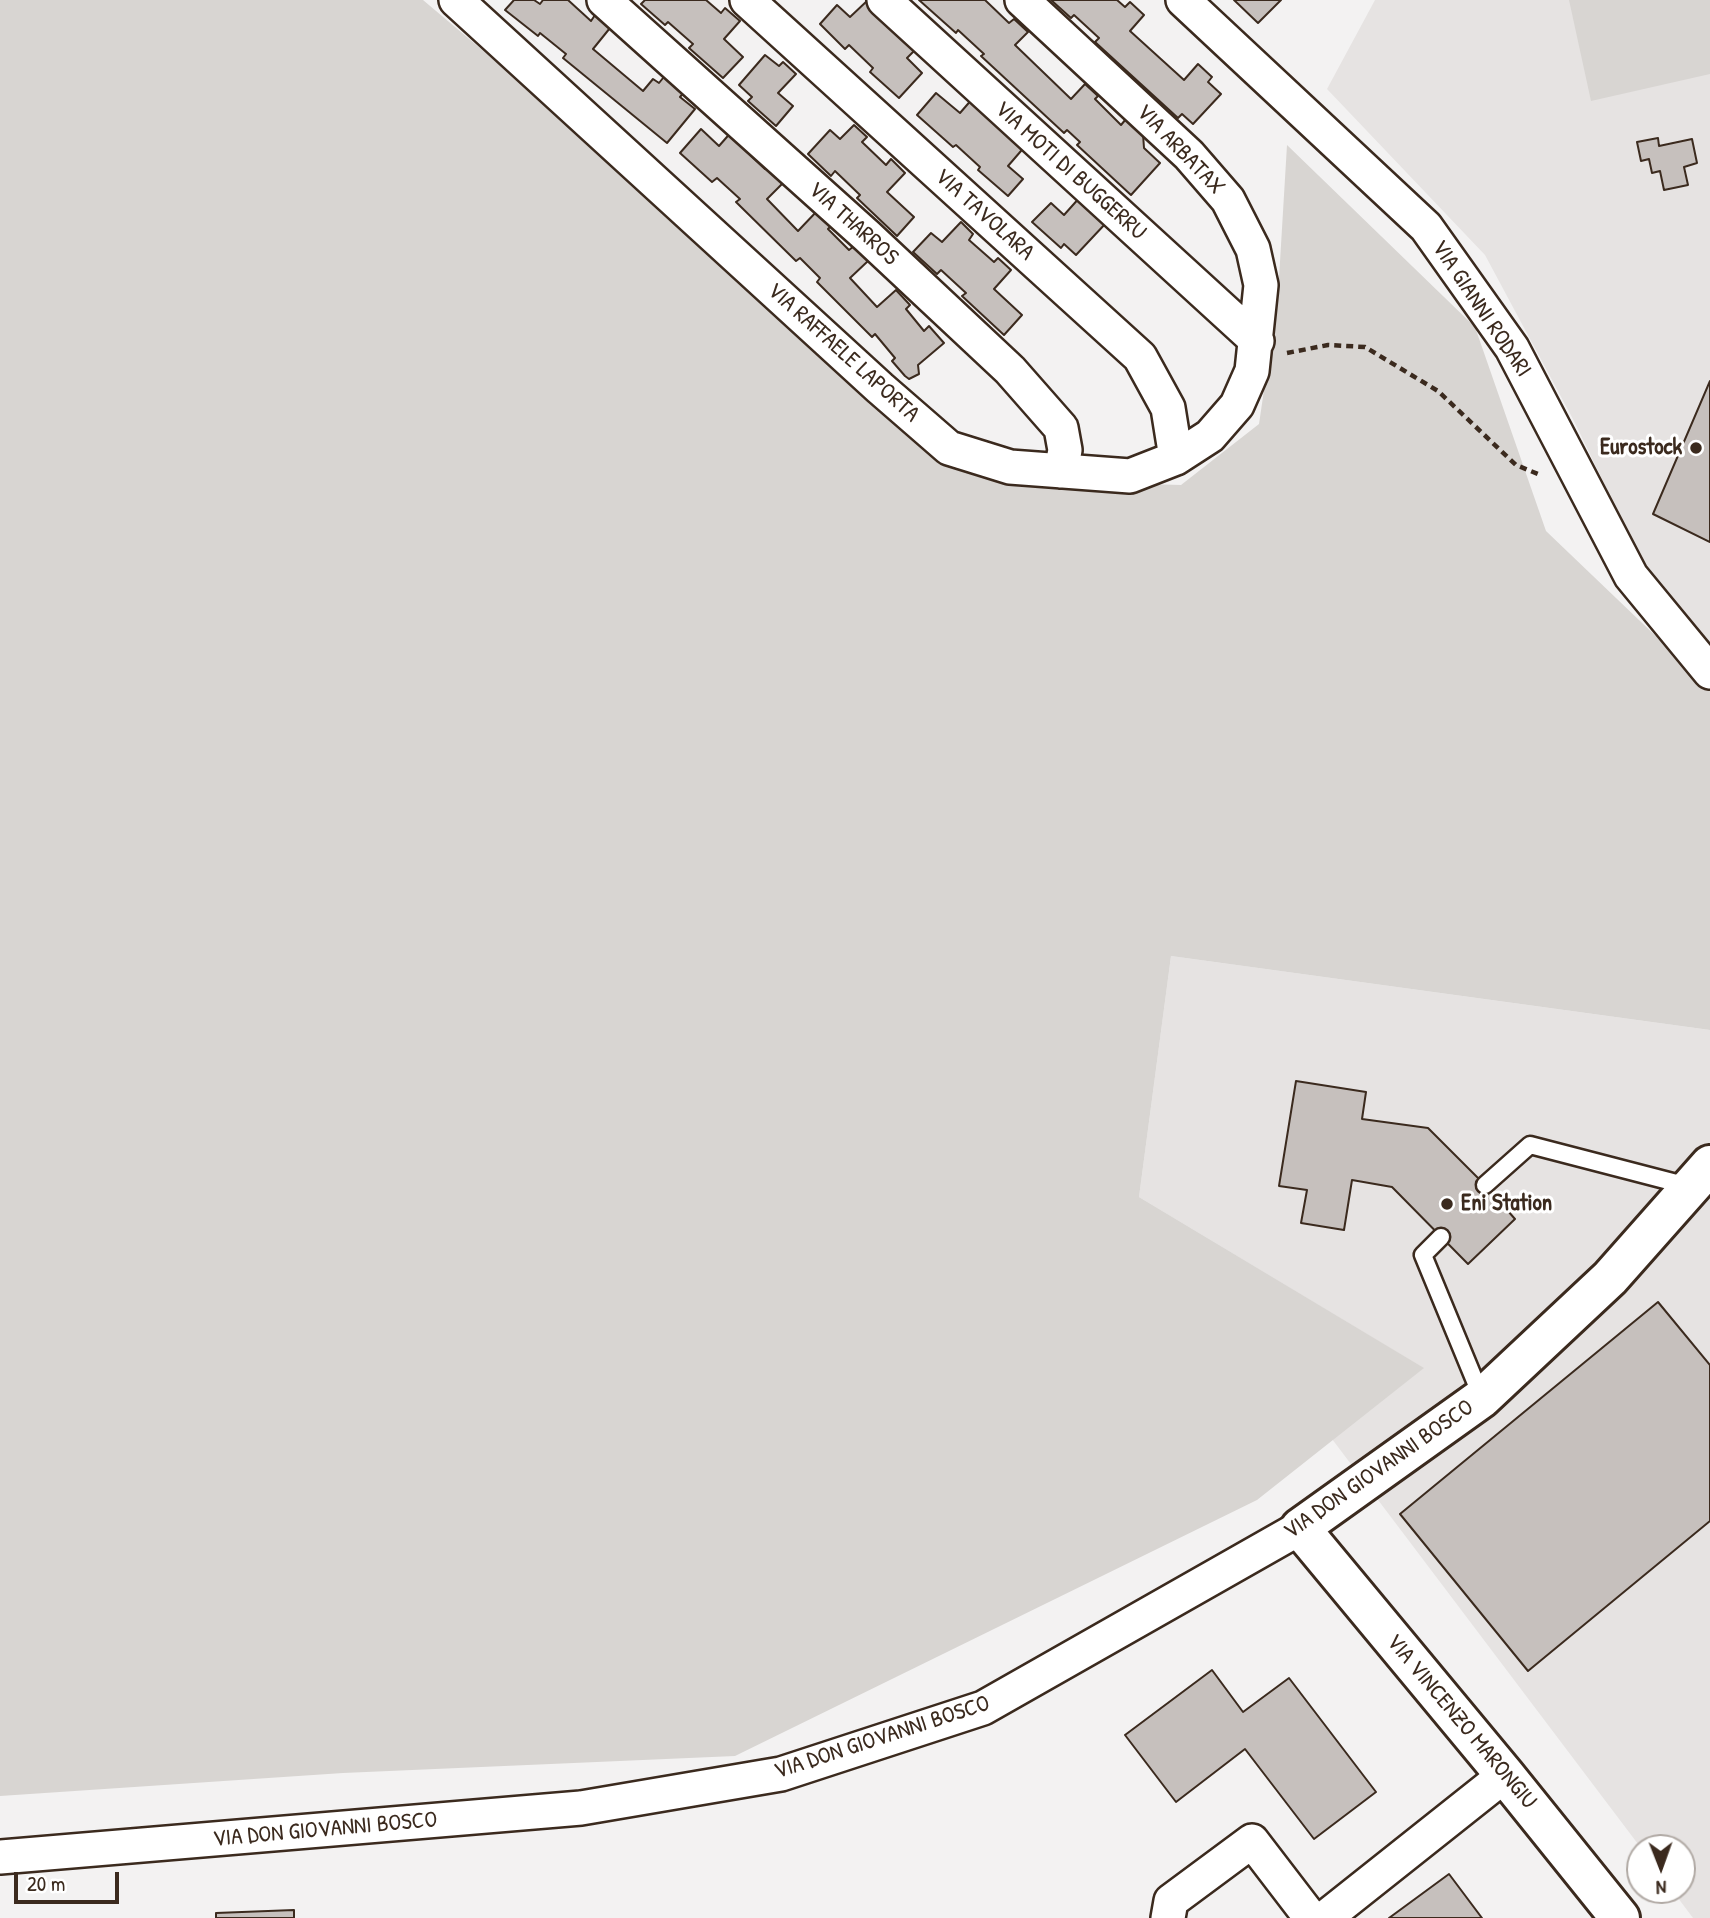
<!DOCTYPE html>
<html>
<head>
<meta charset="utf-8">
<style>
  body { margin:0 }
  #map { position:relative; width:1710px; height:1918px; overflow:hidden; background:#f3f2f2; font-family:"Patrick Hand",sans-serif }
  canvas { display:block }
  .north { position:absolute; left:1626px; top:1834px; width:70px; height:70px; box-sizing:border-box; background:#fff; border:2px solid #b1aaa5; border-radius:50%; rotate:179deg; font-size:19px; font-weight:700; line-height:28px; text-align:center; color:#3b2a1e }
  .north::after { content:''; display:block; margin:auto; width:24px; height:32px; background:#3b2a1e; clip-path:polygon(50% 0,100% 100%,50% 72%,0 100%) }
  .scale { position:absolute; left:14px; top:1872px; width:105px; height:32px; box-sizing:border-box; border:4px solid #3b2a1e; border-top:0; padding-left:9px; font-size:21px; line-height:24px; white-space:nowrap; color:#3b2a1e; -webkit-text-stroke:5px #fff; paint-order:stroke }
</style>
</head>
<body>
<div id="map">
<canvas width="1710" height="1918"></canvas>
<div class="north">N</div>
<div class="scale">20 m</div>
</div>
<script>
const ctx = document.querySelector('canvas').getContext('2d');
ctx.lineJoin = 'round';
function fill(path, color) { ctx.fillStyle = color; ctx.fill(path, 'evenodd'); }
function stroke(path, color, width, dash) { ctx.strokeStyle = color; ctx.lineWidth = width; ctx.lineCap = dash ? 'butt' : 'round'; ctx.setLineDash(dash || []); ctx.stroke(path); }
function drawText(font, color, halo, rows, align = 'center') {
  ctx.font = font + ' "Patrick Hand",sans-serif'; ctx.lineWidth = 6; ctx.setLineDash([]); ctx.textBaseline = 'middle'; ctx.strokeStyle = halo; ctx.fillStyle = color; for (const [text, x, y, turn = 0] of rows) {
    ctx.save(); ctx.translate(x, y); ctx.rotate((+turn || 0) * Math.PI / 180); ctx.textAlign = isNaN(turn) ? turn : align; if (halo) ctx.strokeText(text, 0, 0); ctx.fillText(text, 0, 0); ctx.restore();
  }
}
const built = new Path2D(`
  M1375,0H1710V653L1653,585L1574,421L1485,255L1327,89Z
  M1171,956L1710,1030V1918H1693L1672,1890H1682V1848H1641L1332,1439L1423,1368L1139,1197Z`);
const green = new Path2D(`
  M0,0H423L723,253L940,465L1078,482L1181,485L1259,424L1278,295L1287,145L1475,327L1546,531L1710,688V1030L1171,956L1139,1197L1424,1368L1257,1500L735,1756L343,1773L0,1796Z
  M1569,0H1710V74L1591,101Z`);
const building = new Path2D(`
  M514,0H534L540,4L543,0H568L591,21L595,15L610,28L593,49L643,91L653,79L659,83L667,73L686,90L680,97L695,109L667,143L563,58L566,54L540,33L538,36L505,10Z
  M645,0H706L721,13L725,8L740,21L724,39L743,57L723,78L689,48L693,44L668,22L665,25L641,4Z
  M868,0L880,12L876,16L900,38L905,33L919,46L907,58L922,73L899,98L870,72L873,68L849,45L845,49L820,24L837,5L850,17Z
  M919,0H985L1009,23L1014,19L1028,32L1015,45L1071,99L1085,84L1098,96L1095,99L1121,125L1126,119L1143,134L1144,148L1160,163L1131,195L1077,145L1080,142L1067,130L1064,133L981,56L984,54L958,30L956,33Z
  M1051,0H1117L1125,7L1130,2L1144,15L1130,31L1184,80L1198,64L1212,77L1208,82L1221,94L1193,124L1182,114L1178,118L1095,42L1099,38L1074,15L1071,18Z
  M1234,0H1281L1258,23Z
  M765,55L779,66L783,62L796,74L778,93L793,106L776,126L748,101L752,97L739,85Z
  M936,93L960,113L973,98L1027,144L1008,166L1023,179L1008,196L978,170L980,167L956,145L953,147L917,115Z
  M854,125L867,137L862,142L886,165L891,159L905,173L887,192L914,217L897,236L857,198L860,195L835,171L831,176L808,154L830,130L840,139Z
  M701,129L719,146L733,130L748,145L744,149L765,169L770,164L786,180L767,199L798,231L818,210L832,225L828,229L849,250L854,246L868,261L850,278L877,307L896,290L910,305L906,309L924,331L929,326L944,343L918,365L919,374L909,379L905,376L892,361L895,358L875,334L872,337L817,282L820,278L800,258L796,261L736,202L740,199L717,178L712,182L680,153Z
  M1658,138L1659,146L1692,139L1697,163L1684,167L1688,185L1664,190L1660,171L1652,173L1649,159L1641,161L1637,142Z
  M1081,196L1106,223L1076,255L1064,244L1061,248L1032,222L1051,203L1064,215Z
  M961,222L973,234L969,240L994,262L998,258L1011,270L994,289L1022,315L1004,335L962,296L966,293L941,270L937,274L913,252L931,233L942,242Z
  M1710,381V542L1653,514Z
  M1296,1081L1366,1092L1362,1119L1428,1128L1485,1185L1515,1219L1468,1264L1392,1187L1352,1180L1344,1230L1301,1223L1307,1190L1279,1186Z
  M1658,1302L1710,1365V1521L1528,1671L1400,1514Z
  M1212,1670L1243,1712L1289,1678L1376,1792L1314,1839L1245,1749L1176,1802L1125,1735Z
  M1449,1874L1482,1918H1389Z
  M294,1910V1918H216V1913Z`);
const path = new Path2D(`
  M1287,353L1328,345L1365,347L1438,391L1516,465L1538,474`);
const lane = new Path2D(`
  M1485,1185L1530,1145L1688,1186
  M1441,1237L1423,1255L1482,1398`);
const street = new Path2D(`
  M456,0L880,388L949,448L1010,467L1130,476L1176,458L1210,436L1237,405L1252,371L1261,285L1253,249L1228,200L1189,155L1022,0
  M604,0L867,236L1010,370L1061,428L1065,450L1061,471
  M747,0L1140,357L1168,408L1176,458
  M884,0L1257,341
  M1183,0L1426,227L1512,348L1631,576L1710,672
  M0,1857L581,1808L781,1774L983,1708L1300,1528
  M1168,1918L1171,1901L1252,1841L1311,1918
  M1325,1918L1505,1775`);
const secondary = new Path2D(`
  M1620,1918L1505,1775L1300,1528L1482,1398L1610,1278L1710,1165`);
const markers = [
  [1696,448,7,"#3b2a1e"],
  [1447,1204,7,"#3b2a1e"]
];
const streetNames = [
  ["VIA ARBATAX",1180,150,46],
  ["VIA MOTI DI BUGGERRU",1070,171,42],
  ["VIA TAVOLARA",984,215,42],
  ["VIA THARROS",853,224,42],
  ["VIA GIANNI RODARI",1481,309,56],
  ["VIA RAFFAELE LAPORTA",843,353,42],
  ["VIA DON GIOVANNI BOSCO",1379,1470,-35],
  ["VIA VINCENZO MARONGIU",1461,1722,50],
  ["VIA DON GIOVANNI BOSCO",882,1738,-18],
  ["VIA DON GIOVANNI BOSCO",325,1830,-5]
];
const poiNames = [
  ["Eurostock",1682,448],
  ["Eni Station",1461,1204,"left"]
];
fill(built, '#e6e3e2');
fill(green, '#d8d5d2');
fill(building, '#c6c0bd');
stroke(building, '#3b2a1e', 2);
stroke(lane, '#3b2a1e', 21);
stroke(street, '#3b2a1e', 38);
stroke(secondary, '#3b2a1e', 44);
stroke(path, '#3b2a1e', 4.5, [7, 5]);
stroke(lane, '#fff', 16);
stroke(street, '#fff', 33);
stroke(secondary, '#fff', 38);
for (const [x, y, r, color] of markers) { const dot = new Path2D(); dot.arc(x, y, r, 0, 2 * Math.PI); ctx.fillStyle = color; ctx.fill(dot); stroke(dot, '#fff', 2.5); }
drawText('23px', '#3b2a1e', '#fff', streetNames);
drawText('bold 23px', '#3b2a1e', '#fff', poiNames, 'right');
</script>
</body>
</html>
